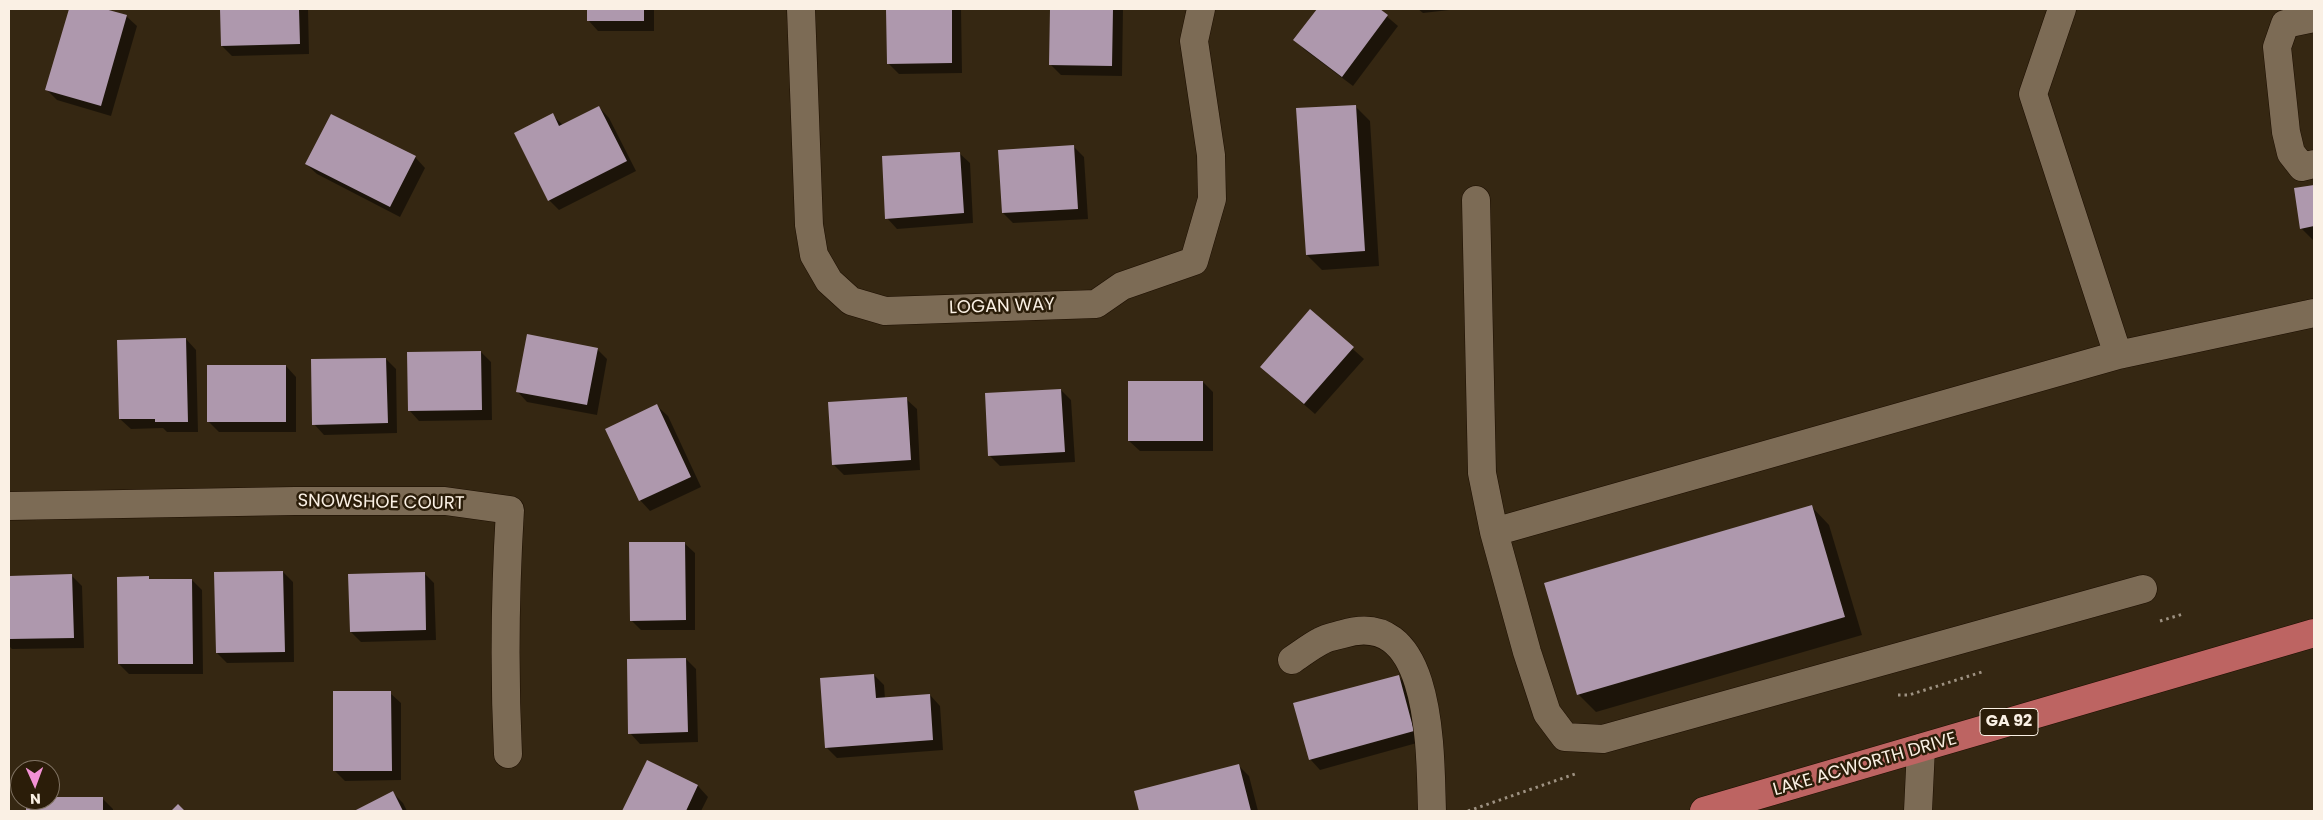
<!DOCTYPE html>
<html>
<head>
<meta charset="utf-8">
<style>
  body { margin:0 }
  #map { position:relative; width:2323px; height:820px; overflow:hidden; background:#352712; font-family:Poppins,sans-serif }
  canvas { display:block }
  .frame { position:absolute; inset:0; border:10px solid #faf0e4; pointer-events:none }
  .north { position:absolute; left:10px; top:760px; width:50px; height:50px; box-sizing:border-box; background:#2b1d09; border:1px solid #7e7161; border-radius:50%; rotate:178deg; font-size:14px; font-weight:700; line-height:20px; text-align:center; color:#faf0e4 }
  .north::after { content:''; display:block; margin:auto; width:18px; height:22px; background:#f391d5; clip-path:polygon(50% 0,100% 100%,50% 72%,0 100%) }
</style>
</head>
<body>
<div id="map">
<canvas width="2323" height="820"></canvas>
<div class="frame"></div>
<div class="north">N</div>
</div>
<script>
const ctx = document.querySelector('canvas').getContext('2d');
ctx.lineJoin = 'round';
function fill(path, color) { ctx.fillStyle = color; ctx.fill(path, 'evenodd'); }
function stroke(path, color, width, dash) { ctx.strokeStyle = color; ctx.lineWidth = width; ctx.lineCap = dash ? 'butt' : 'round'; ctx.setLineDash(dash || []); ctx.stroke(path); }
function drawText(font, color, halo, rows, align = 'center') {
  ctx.font = font + ' Poppins,sans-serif'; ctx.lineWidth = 5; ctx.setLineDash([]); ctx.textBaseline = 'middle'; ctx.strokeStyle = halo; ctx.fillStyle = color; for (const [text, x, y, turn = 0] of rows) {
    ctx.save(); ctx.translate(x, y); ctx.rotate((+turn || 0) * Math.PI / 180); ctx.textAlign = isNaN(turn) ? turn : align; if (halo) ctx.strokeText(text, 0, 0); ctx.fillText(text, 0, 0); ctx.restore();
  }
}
const shadow = new Path2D(`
  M70,9H100L126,16L137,26L111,116L57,100L47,90Z
  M221,9H308L309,54L232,56L222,46Z
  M588,9H654V31H598L588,20Z
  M887,9H961L962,73L899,74L888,63Z
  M1051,9H1123L1122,76L1061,75L1051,65Z
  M1318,9H1378L1398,26L1353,86L1305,50L1295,40Z
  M1418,9H1458L1423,13Z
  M1355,106L1370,121L1379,266L1322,270L1307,255Z
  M599,107L609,118L636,171L559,210L549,200L552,115L563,125Z
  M1073,146L1084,157L1088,219L1013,223L1003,213Z
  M959,153L970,163L973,223L897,229L887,218Z
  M415,157L425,168L400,217L317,174L306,164Z
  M2314,186V241L2301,228L2296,189Z
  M1310,311L1364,359L1315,414L1272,377Z
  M186,339L196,350L198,432H167L163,428L131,429L120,419Z
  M597,349L607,359L597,415L527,402L517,391Z
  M481,352L491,362L492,420L419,421L409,410Z
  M386,359L396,369L397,433L324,435L314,424Z
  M286,366L296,377V432H219L208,421Z
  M1203,382L1213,392V451H1140L1129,441Z
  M1061,390L1071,400L1075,462L1000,466L990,456Z
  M906,399L917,409L920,470L844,475L834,465Z
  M657,406L668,416L701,487L650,511L640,500Z
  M1811,506L1829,525L1862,635L1596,712L1578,694Z
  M684,543L695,553V630H641L631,620Z
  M283,572L293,582L294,662L227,663L217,653Z
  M424,573L434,583L436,640L361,642L351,632Z
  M72,576L82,586L84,648L12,649L9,646V577Z
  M118,578L192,580L202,590L203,674H129L119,664Z
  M686,659L696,669L698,742L640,744L630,733Z
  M874,675L884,685L885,699L930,695L940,706L943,750L837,758L827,748Z
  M1398,676L1409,687L1424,741L1320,770L1310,759Z
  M390,693L401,703V780L345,781L334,770Z
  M647,762L698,786L708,797L701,811H624Z
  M1239,766L1249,776L1258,811H1140L1135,792Z
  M393,793L403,803L407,811H356Z
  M102,798L113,809V811H27V800Z`);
const building = new Path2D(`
  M69,9H105L127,15L101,106L45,90Z
  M220,9H299L300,44L221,46Z
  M587,9H644V21H587Z
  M886,9H952V63L887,64Z
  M1050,9H1113L1112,66L1049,65Z
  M1317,9H1380L1388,15L1342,77L1293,40Z
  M1356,105L1365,251L1306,255L1296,108Z
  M599,106L627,161L548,201L514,133L553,113L559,126Z
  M331,114L416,156L390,207L305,164Z
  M1074,145L1078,209L1002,213L998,150Z
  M960,152L964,213L885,219L882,156Z
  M2314,185V226L2300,229L2294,188Z
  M1310,309L1354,347L1304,404L1260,367Z
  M527,334L598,348L587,405L516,392Z
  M186,338L188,422H155V419H119L117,340Z
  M481,351L482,410L408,411L407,352Z
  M386,358L388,423L312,425L311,359Z
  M207,365H286V422H207Z
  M1128,381H1203V441H1128Z
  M1061,389L1065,452L988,456L985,393Z
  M907,397L911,460L832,465L828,402Z
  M657,404L691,477L639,501L605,429Z
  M1812,505L1845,617L1577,695L1544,583Z
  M629,542H685L686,620L630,621Z
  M283,571L285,652L216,653L214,572Z
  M425,572L426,630L350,632L348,574Z
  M72,574L74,638L9,639V576Z
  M149,576V579H192L193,664H118L117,577Z
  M686,658L688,732L628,734L627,659Z
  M874,674L876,698L930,694L933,740L825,748L820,678Z
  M1399,675L1414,731L1309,760L1293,703Z
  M333,691H391L392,771H333Z
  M647,760L698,785L686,811H622Z
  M1239,764L1251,811H1139L1134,791Z
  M393,791L403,811H354Z
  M50,797H103V811H26V800H50Z
  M178,804L185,811H171Z`);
const path = new Path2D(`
  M2160,621L2183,614
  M1898,695H1909L1985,671
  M1468,811L1575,774`);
const minor = new Path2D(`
  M801,9L809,225L814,255L829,281L851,301L885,311L1096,304L1122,286L1194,261L1212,199L1211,155L1194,41L1201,9
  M2062,9L2033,94L2118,355
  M2314,18L2285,24L2277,47L2286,132L2291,153L2302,167L2314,164
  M1476,200L1482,473L1494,532L2118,355L2314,313
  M9,506L295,501H445L510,510C505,592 504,672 508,754
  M1494,532L1527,652L1547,713L1565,737L1603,739L2143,589
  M1292,660C1301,654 1311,646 1321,641C1327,637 1336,636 1343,634C1434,606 1430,756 1432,811
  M1918,811L1921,748`);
const major = new Path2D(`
  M1704,811L2314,633`);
const shields = [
  [2009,722,58]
];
const shieldNames = [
  ["GA 92",2009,722]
];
const streetNames = [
  ["LOGAN WAY",1002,307,-2],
  ["SNOWSHOE COURT",381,503,1],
  ["LAKE ACWORTH DRIVE",1865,765,-16]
];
fill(shadow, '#0007');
fill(building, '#ae98ad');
stroke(minor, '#1d0f00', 29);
stroke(major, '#1d0f00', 29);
stroke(path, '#9e9282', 3, [2.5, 4]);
stroke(minor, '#7c6b55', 28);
stroke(major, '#bd6462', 28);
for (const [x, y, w] of shields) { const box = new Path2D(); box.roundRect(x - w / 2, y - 13.5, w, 27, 4); ctx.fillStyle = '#2b1d09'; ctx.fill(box); stroke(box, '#faf0e4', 1); }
drawText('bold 16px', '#faf0e4', null, shieldNames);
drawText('18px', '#faf0e4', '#2b1d09', streetNames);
</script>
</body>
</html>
